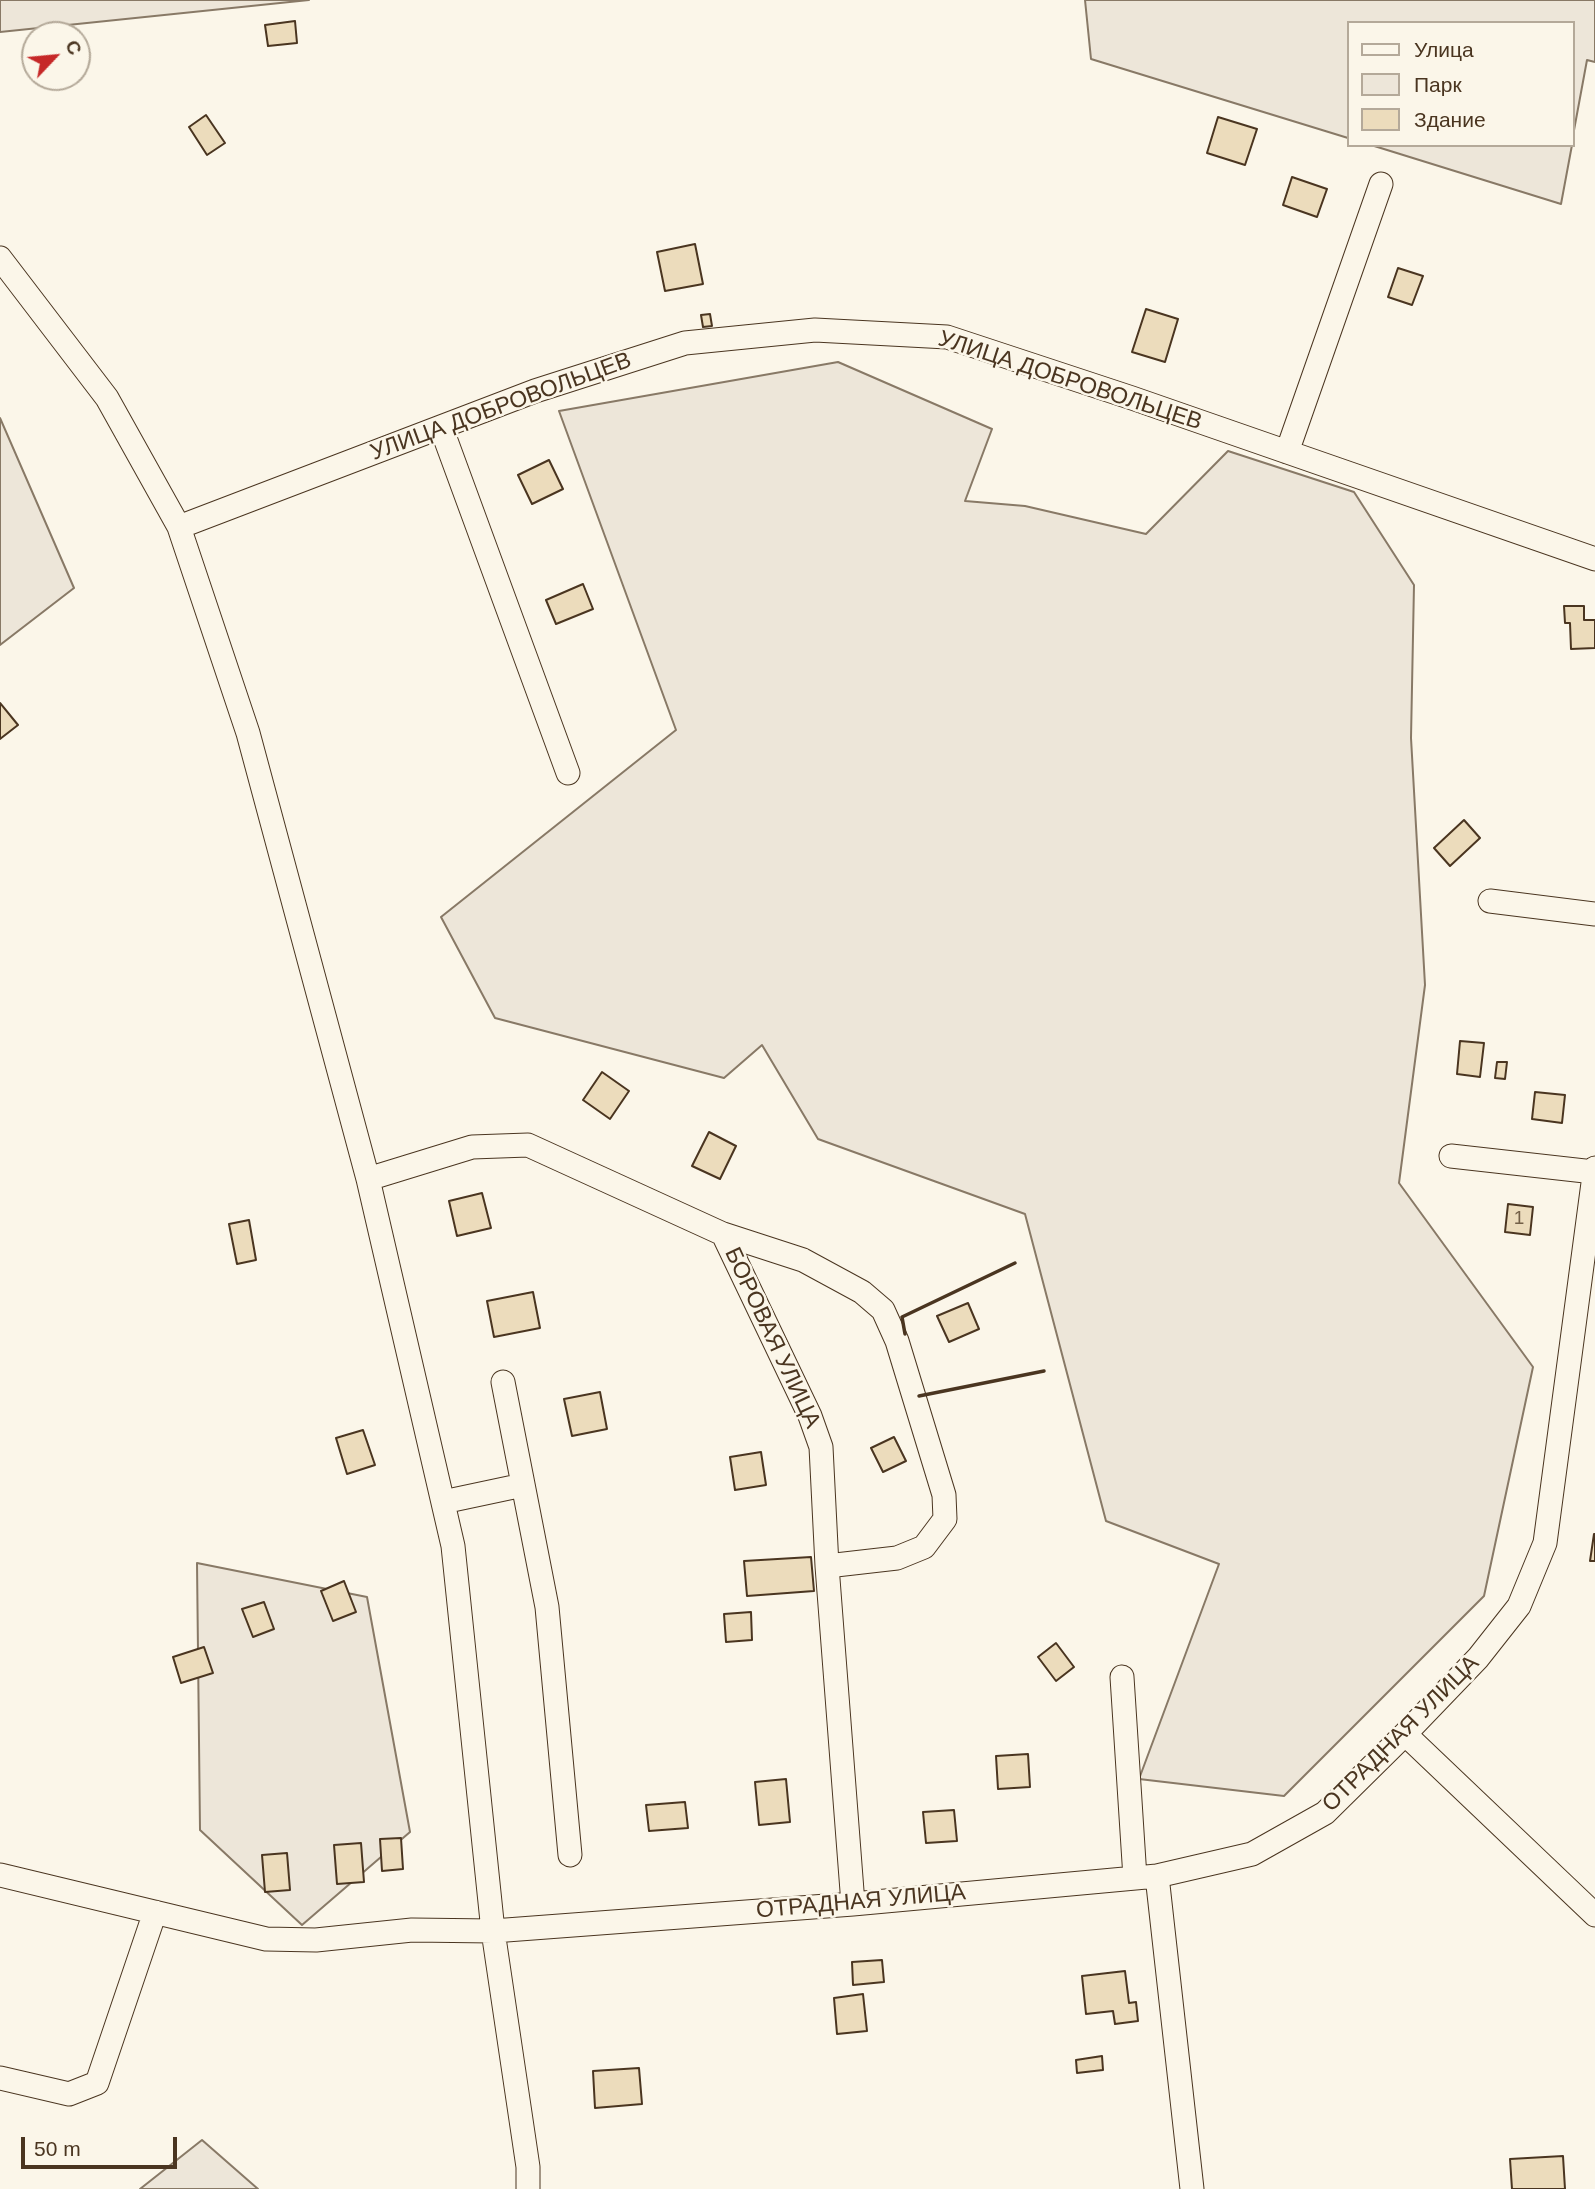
<!DOCTYPE html>
<html>
<head>
<meta charset="utf-8">
<style>
  body { margin:0 }
  #map { position:relative; width:1595px; height:2189px; overflow:hidden; background:#fbf6e9; font-family:Arial,sans-serif }
  canvas { display:block }
  .legend { position:absolute; left:1347px; top:21px; width:228px; height:126px; box-sizing:border-box; background:#fbf6e9; border:2px solid #b4a999; margin:0; padding:9px 12px; list-style:none; font-size:21px; color:#4a3520 }
  .legend li { display:flex; align-items:center; gap:14px; height:35px }
  .legend b { width:35px; border:2px solid #b4a999 }
  .north { position:absolute; left:21px; top:21px; width:70px; height:70px; box-sizing:border-box; background:#fbf6e9; border:2px solid #b4a999; border-radius:50%; rotate:64deg; font-size:19px; font-weight:700; line-height:28px; text-align:center; color:#4a3520 }
  .north::after { content:''; display:block; margin:auto; width:24px; height:32px; background:#c62828; clip-path:polygon(50% 0,100% 100%,50% 72%,0 100%) }
  .scale { position:absolute; left:21px; top:2137px; width:156px; height:32px; box-sizing:border-box; border:4px solid #4a3520; border-top:0; padding-left:9px; font-size:21px; line-height:24px; white-space:nowrap; color:#4a3520; -webkit-text-stroke:5px #fbf6e9; paint-order:stroke }
</style>
</head>
<body>
<div id="map">
<canvas width="1595" height="2189"></canvas>
<ul class="legend">
<li><b style="height:9px;background:#fbf6e9"></b>Улица</li>
<li><b style="height:19px;background:#ede6d9"></b>Парк</li>
<li><b style="height:19px;background:#ecdcbc"></b>Здание</li>
</ul>
<div class="north">С</div>
<div class="scale">50 m</div>
</div>
<script>
const ctx = document.querySelector('canvas').getContext('2d');
ctx.lineJoin = 'round';
function fill(path, color) { ctx.fillStyle = color; ctx.fill(path, 'evenodd'); }
function stroke(path, color, width, dash) { ctx.strokeStyle = color; ctx.lineWidth = width; ctx.lineCap = dash ? 'butt' : 'round'; ctx.setLineDash(dash || []); ctx.stroke(path); }
function drawText(font, color, halo, rows, align = 'center') {
  ctx.font = font + ' Arial,sans-serif'; ctx.lineWidth = 5; ctx.setLineDash([]); ctx.textBaseline = 'middle'; ctx.strokeStyle = halo; ctx.fillStyle = color; for (const [text, x, y, turn = 0] of rows) {
    ctx.save(); ctx.translate(x, y); ctx.rotate((+turn || 0) * Math.PI / 180); ctx.textAlign = isNaN(turn) ? turn : align; if (halo) ctx.strokeText(text, 0, 0); ctx.fillText(text, 0, 0); ctx.restore();
  }
}
const green = new Path2D(`
  M0,0H309L0,32Z
  M1085,0H1595V62L1587,60L1572,141V23H1348V138L1091,59Z
  M1371,145H1572L1561,204Z
  M838,362L992,429L965,501L1025,506L1146,534L1228,451L1354,492L1414,585L1411,738L1425,985L1399,1183L1533,1367L1484,1596L1284,1796L1139,1779L1219,1564L1106,1521L1025,1214L818,1139L762,1045L724,1078L495,1018L441,917L676,730L559,411Z
  M0,418L74,588L0,645Z
  M197,1563L367,1597L410,1832L302,1925L200,1830Z
  M202,2140L258,2189H140Z`);
const building = new Path2D(`
  M295,21L297,43L268,46L265,25Z
  M206,115L225,143L207,155L189,127Z
  M1218,117L1257,129L1245,165L1207,153Z
  M1292,177L1327,189L1317,217L1283,205Z
  M695,244L703,284L665,291L657,252Z
  M1398,268L1423,276L1412,305L1388,297Z
  M1146,309L1178,319L1165,362L1132,352Z
  M710,314L712,326L703,327L701,315Z
  M549,460L563,489L532,504L518,475Z
  M583,584L593,609L556,624L546,600Z
  M1564,606H1584V620H1595V648L1571,649L1570,623H1565Z
  M0,703L18,725L0,739Z
  M1464,820L1480,838L1450,866L1434,848Z
  M1460,1041L1484,1043L1480,1077L1457,1074Z
  M1497,1062H1507L1505,1079L1495,1078Z
  M602,1072L629,1091L610,1119L583,1100Z
  M1535,1092L1565,1095L1562,1123L1532,1119Z
  M709,1132L736,1146L720,1179L692,1166Z
  M482,1193L491,1228L457,1236L449,1201Z
  M1508,1204L1533,1207L1530,1235L1505,1232Z
  M249,1220L256,1260L237,1264L229,1224Z
  M533,1292L540,1328L494,1337L487,1301Z
  M968,1303L979,1329L949,1342L937,1316Z
  M600,1392L607,1429L572,1436L564,1399Z
  M363,1430L375,1465L347,1474L336,1438Z
  M894,1437L906,1461L883,1472L871,1448Z
  M761,1452L766,1485L735,1490L730,1457Z
  M1594,1534H1595V1561H1590Z
  M811,1557L814,1591L747,1596L744,1561Z
  M344,1581L356,1612L333,1621L321,1591Z
  M264,1602L274,1629L253,1637L242,1609Z
  M751,1612L752,1640L726,1642L724,1614Z
  M1056,1643L1074,1667L1056,1681L1038,1657Z
  M204,1647L213,1673L181,1683L173,1657Z
  M1028,1754L1030,1787L998,1789L996,1756Z
  M786,1779L790,1822L759,1825L755,1782Z
  M685,1802L688,1828L649,1831L646,1805Z
  M954,1810L957,1841L926,1843L923,1812Z
  M401,1838L403,1869L382,1871L380,1839Z
  M361,1843L364,1882L337,1884L334,1845Z
  M287,1853L290,1890L265,1892L262,1855Z
  M882,1960L884,1982L853,1985L852,1962Z
  M1125,1971L1129,2003L1136,2002L1138,2021L1115,2024L1113,2011L1086,2014L1082,1976Z
  M863,1994L867,2031L837,2034L834,1998Z
  M1102,2056L1103,2070L1077,2073L1076,2060Z
  M639,2068L642,2104L595,2108L593,2071Z
  M1563,2156L1565,2189H1512L1510,2159Z`);
const minor = new Path2D(`
  M0,258L107,398L179,527L248,733L368,1179L453,1546L493,1931L528,2167V2189
  M441,427L568,773
  M1287,452L1381,184
  M179,527L535,391L685,343L815,330L947,337L1132,398L1595,559
  M1490,901L1595,914
  M1451,1156L1594,1172
  M368,1179L472,1147L528,1145L723,1234L810,1416L821,1447L827,1566L853,1904
  M723,1234L803,1260L862,1292L883,1310L897,1341L944,1495L945,1519L924,1547L897,1558L827,1566
  M503,1382L547,1607L570,1855
  M443,1502L523,1485
  M1122,1677L1135,1878
  M1405,1734L1595,1915
  M0,1875L266,1939L316,1940L412,1930L493,1931L853,1904L1157,1876L1252,1854L1325,1813L1405,1734L1478,1658L1519,1606L1545,1543L1595,1168
  M1157,1876L1192,2189
  M0,2078L69,2094L97,2083L155,1912`);
const wall = new Path2D(`
  M905,1334L902,1317L1015,1263
  M919,1396L1044,1371`);
const numberNames = [
  ["1",1519,1219]
];
const streetNames = [
  ["УЛИЦА ДОБРОВОЛЬЦЕВ",1070,381,18],
  ["УЛИЦА ДОБРОВОЛЬЦЕВ",501,407,-20],
  ["БОРОВАЯ УЛИЦА",772,1338,65],
  ["ОТРАДНАЯ УЛИЦА",1401,1734,-45],
  ["ОТРАДНАЯ УЛИЦА",861,1902,-5]
];
fill(green, '#ede6d9');
stroke(green, '#887966', 2);
fill(building, '#ecdcbc');
stroke(building, '#4a3520', 2);
stroke(minor, '#4a3520', 25);
stroke(minor, '#fbf6e9', 23);
stroke(wall, '#4a3520', 3.5);
drawText('19px', '#725f47', null, numberNames);
drawText('23px', '#4a3520', '#fbf6e9', streetNames);
</script>
</body>
</html>
